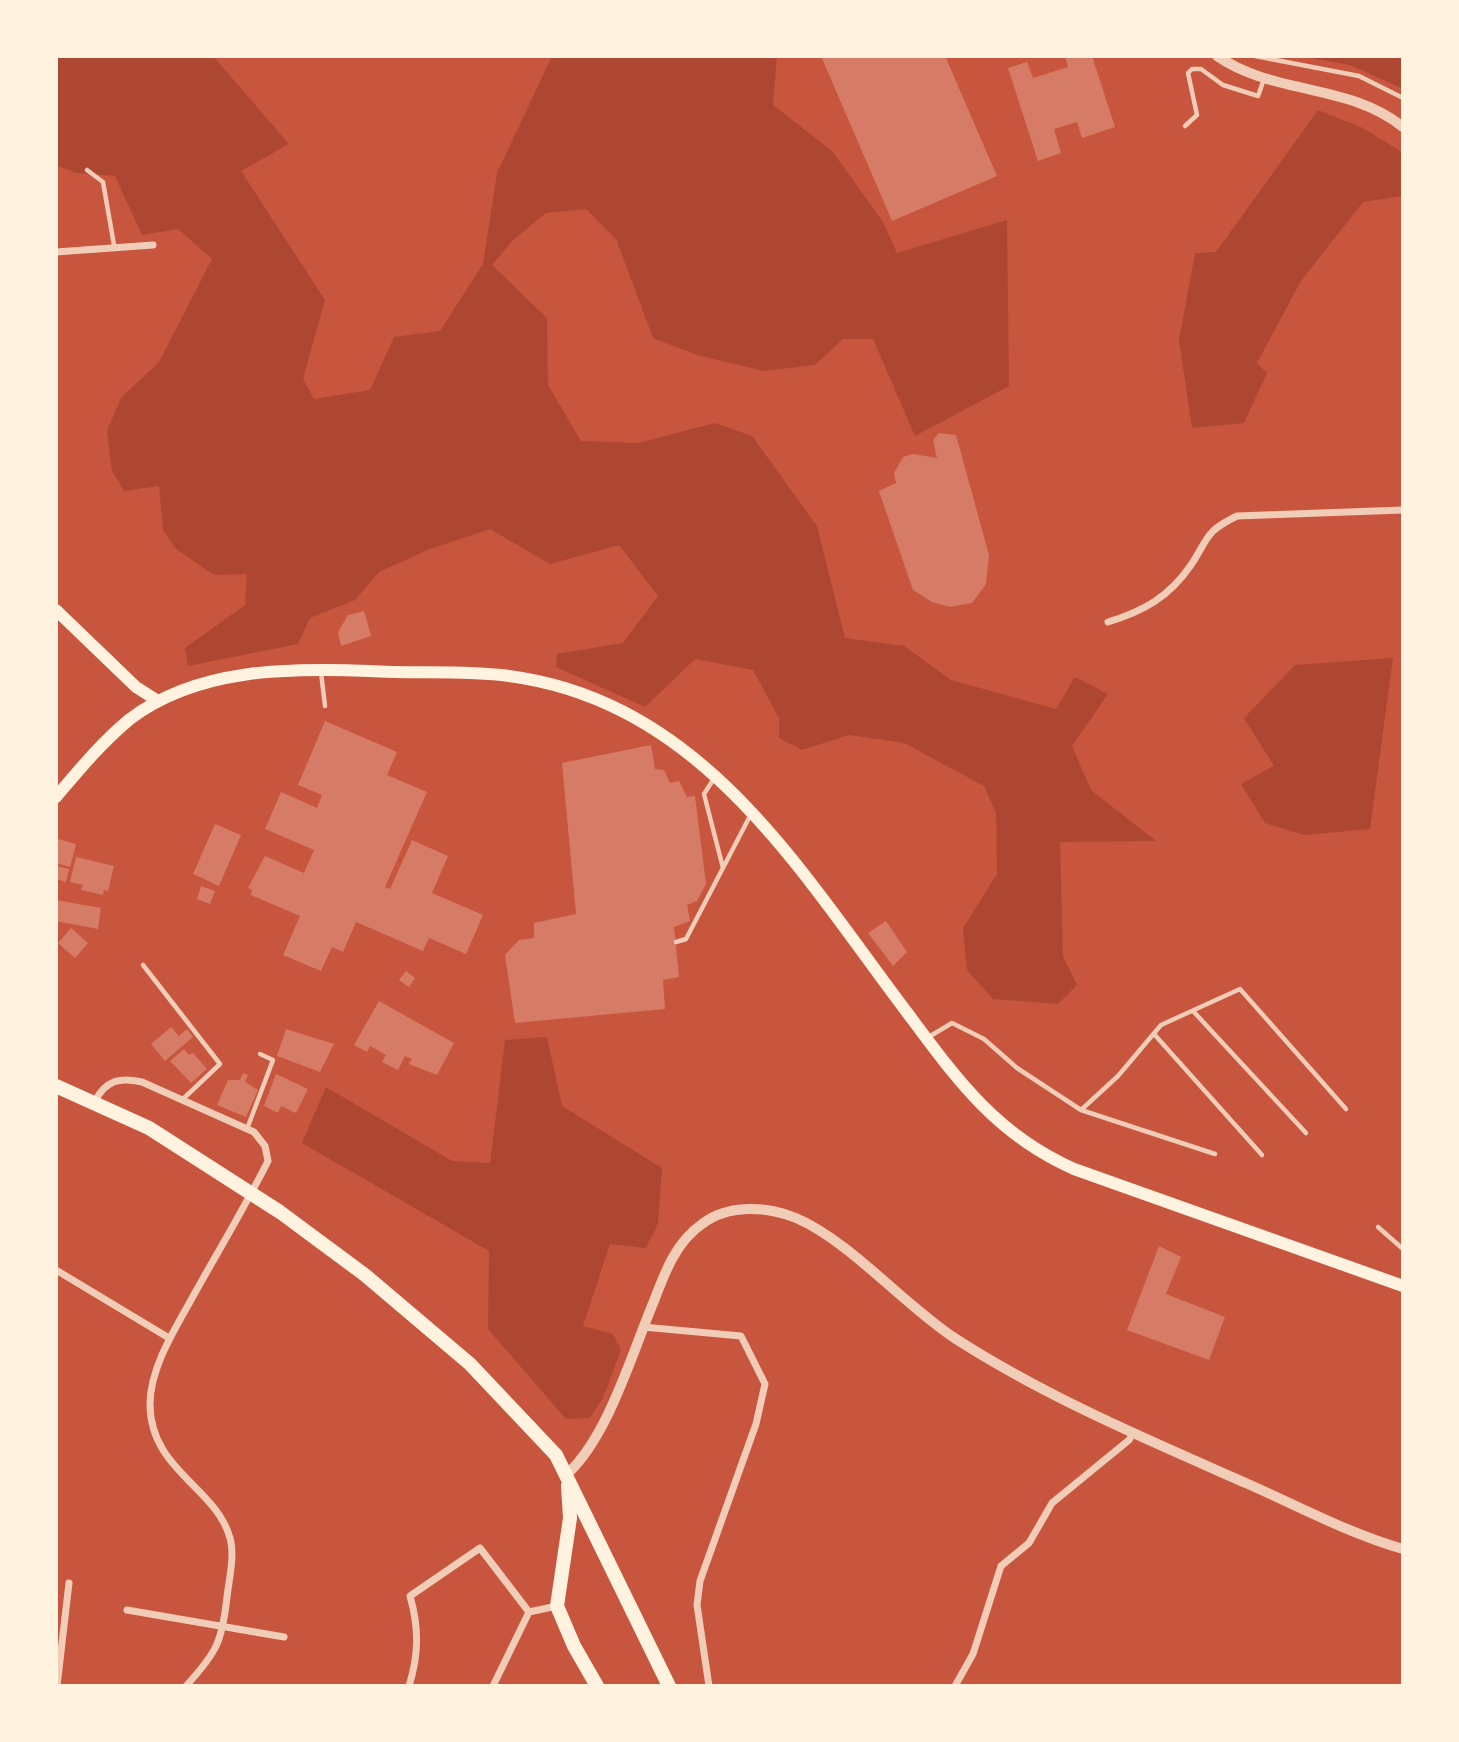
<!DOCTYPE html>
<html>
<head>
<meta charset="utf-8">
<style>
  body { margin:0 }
  #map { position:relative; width:1459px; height:1742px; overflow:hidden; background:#c8553d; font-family:"Fira Sans Condensed",sans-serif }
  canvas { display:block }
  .frame { position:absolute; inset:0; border:58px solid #fff3e0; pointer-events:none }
</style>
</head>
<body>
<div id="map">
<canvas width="1459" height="1742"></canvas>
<div class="frame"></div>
</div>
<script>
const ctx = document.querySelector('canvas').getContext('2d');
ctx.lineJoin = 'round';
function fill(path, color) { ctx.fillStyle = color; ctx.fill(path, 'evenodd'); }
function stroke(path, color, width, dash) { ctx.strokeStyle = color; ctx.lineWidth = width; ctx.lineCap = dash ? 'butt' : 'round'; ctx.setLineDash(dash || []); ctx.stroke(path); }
const green = new Path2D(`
  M56,56H213L289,144L241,171L325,300L303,379L314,399L370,390L394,337L440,331L483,264L497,173L552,56H777L773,105L832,151L883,222L897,253L1007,220L1009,386L915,436L873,339H843L815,365L764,371L697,355L653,338L616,239L586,209L546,213L513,240L492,265L547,318L548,385L581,441L638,443L715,423L752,436L817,526L845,638L904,646L951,680L1056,709L1075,677L1108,694L1072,746L1091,790L1156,841L1060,842L1063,956L1077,985L1058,1004L993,999L967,970L963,928L997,874L996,813L984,786L904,743L849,735L802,750L779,738V718L753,670L695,659L645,707L556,667L557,654L623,643L658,596L619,545L550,564L490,529L430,549L379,572L355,600L310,618L298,644L188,666L185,648L245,605L247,574L214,575L176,549L163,530L159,486L124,491L112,471L107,431L121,398L159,362L212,259L178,229L142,235L115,176L76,173L56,165Z
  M1299,56H1403V89L1350,65Z
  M1318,110L1363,128L1400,151L1403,155V196L1363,202L1301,281L1257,363L1267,373L1244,423L1192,428L1179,340L1195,253L1216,252Z
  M1393,658L1370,829L1304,835L1265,823L1241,784L1274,766L1244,718L1295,665Z
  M547,1037L562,1106L662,1168L658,1224L646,1248L610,1244L583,1326L613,1334L621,1350L603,1398L590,1418L566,1419L488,1329L489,1251L302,1143L326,1087L452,1161L490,1163L505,1040Z`);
const building = new Path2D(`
  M821,56H945L997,176L892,221Z
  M1065,56H1092L1115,127L1082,138L1077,122L1054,129L1061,153L1038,161L1008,68L1027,62L1033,78L1068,67Z
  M939,433L956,435L989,555L986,584L972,603L950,607L932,602L913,590L879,491L896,483L894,473L903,457L913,454L937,458L933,440Z
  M364,611L371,636L341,646L338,632L348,615Z
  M325,721L397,752L387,775L427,792L385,887L390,889L412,840L448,856L432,893L483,915L466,954L429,938L423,951L356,922L343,952L332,947L321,971L283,955L300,916L251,895L252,890L248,888L265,856L304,873L314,850L265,829L281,792L317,808L322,795L298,785Z
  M651,745L655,769L664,770L670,783L679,781L687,797L695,796L706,884L697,901L687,905L690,921L674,927L679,977L663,980L665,1009L515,1023L505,955L519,940L534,938V923L576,914L562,763Z
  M215,824L241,835L219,886L193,874Z
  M58,839L76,844L70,867L56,863Z
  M76,857L114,866L108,891L104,890L103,895L81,890L83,885L70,882Z
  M56,866L69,869L66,882L56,879Z
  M201,886L215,891L210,904L197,899Z
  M56,900L101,908L98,929L56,921Z
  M886,921L907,952L893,966L868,933Z
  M71,928L88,943L75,958L58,943Z
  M406,971L415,978L409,987L399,980Z
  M379,1001L454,1043L437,1075L409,1064L412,1059L405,1056L398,1070L382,1062L386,1055L370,1046L367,1052L354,1045Z
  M171,1027L179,1036L187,1029L193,1037L165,1061L151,1044Z
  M286,1029L334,1044L320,1072L277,1056Z
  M184,1049L189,1055L193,1053L207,1069L191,1083L170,1061Z
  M243,1073L248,1075L245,1082L258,1090L246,1117L217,1105L228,1080H240Z
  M276,1074L308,1089L296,1113L281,1106L278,1113L264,1106Z
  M1159,1246L1181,1257L1166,1294L1225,1317L1209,1360L1127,1330Z`);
const service = new Path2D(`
  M1255,56L1359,76L1403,98
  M1185,126L1197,115L1188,73L1192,69H1201L1223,85L1258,96L1264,79
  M87,170L103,182L114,245
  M321,672L325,706
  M713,780L704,794L723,868
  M676,942L686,939L750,816
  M143,965L220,1064L183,1099
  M1193,1011L1306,1133
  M1154,1034L1262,1155
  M927,1038L952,1023L984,1039L1017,1068L1081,1110L1118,1076L1161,1025L1240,989L1346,1109
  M1081,1110L1215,1154
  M247,1129L273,1060L260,1054
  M1378,1227L1403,1249`);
const minor = new Path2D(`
  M56,252L153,245
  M1108,622C1144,611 1169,597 1191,565C1209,538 1204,532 1237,516L1403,510
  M95,1101C106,1080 120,1077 142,1082L254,1132L265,1146L268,1161C246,1205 220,1248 196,1291C178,1324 150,1366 150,1404C150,1470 216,1487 230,1538C235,1556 229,1579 227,1597C222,1642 217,1652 186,1686
  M56,1270L169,1338
  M643,1327L741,1336L765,1384L756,1424L700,1581L697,1605L709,1686
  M127,1610L284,1637
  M57,1686L69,1583
  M409,1686C419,1654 419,1628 410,1596L480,1548L529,1612L557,1606
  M493,1686L529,1612
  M955,1686L973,1654L1001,1566L1029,1543L1052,1503L1129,1440L1133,1433`);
const tertiary = new Path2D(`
  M1217,56C1274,95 1348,83 1403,127
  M567,1474C608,1437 632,1353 654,1301C665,1272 676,1242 702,1224C728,1204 767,1206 796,1218C850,1241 905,1306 956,1339C1048,1398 1148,1440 1248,1484C1298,1506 1350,1534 1403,1549`);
const secondary = new Path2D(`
  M56,610L136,687L158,701
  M56,797C79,770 102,742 130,719C197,668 288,668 369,671C415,674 462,670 509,676C704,702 801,873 909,1015C958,1081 997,1135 1074,1169L1403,1286`);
const trunk = new Path2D(`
  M56,1086L149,1128L280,1212L365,1275L470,1364L556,1455L669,1686
  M568,1486L570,1518L557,1606L574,1646L597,1686`);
fill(green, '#ae4732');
fill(building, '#d67c66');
stroke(service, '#f1ccb7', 4.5);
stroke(minor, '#f1ccb7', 7);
stroke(tertiary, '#f1ccb7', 10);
stroke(secondary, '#fff3e0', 12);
stroke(trunk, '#fff3e0', 14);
</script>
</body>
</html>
